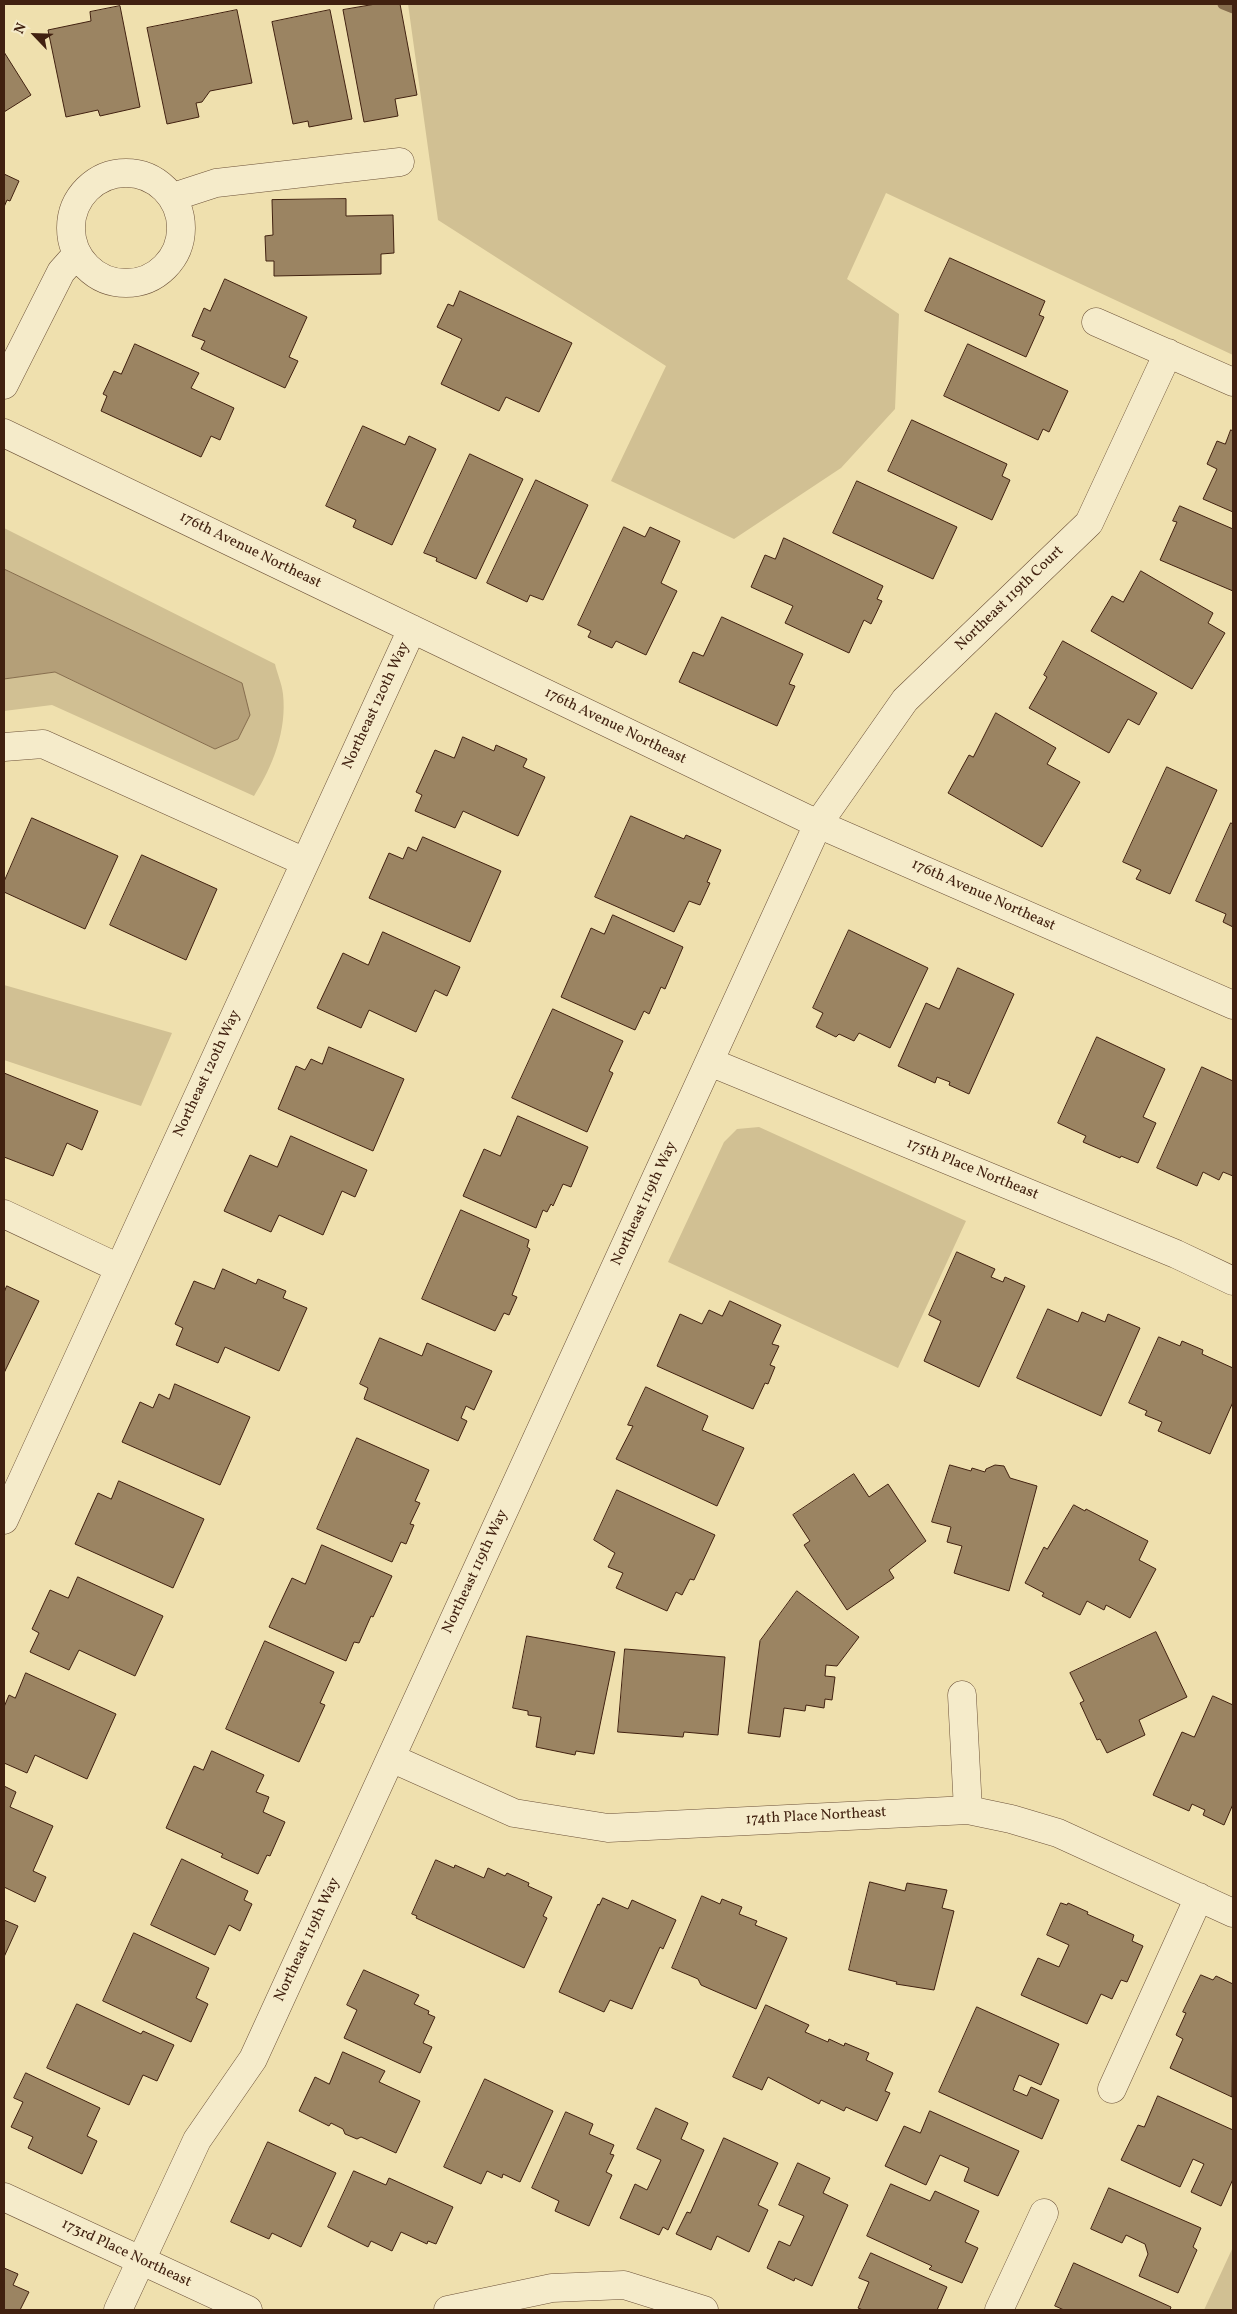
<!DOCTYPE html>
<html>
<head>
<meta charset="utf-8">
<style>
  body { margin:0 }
  #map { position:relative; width:1237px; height:2314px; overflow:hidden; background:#efe0ae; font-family:Vollkorn,serif }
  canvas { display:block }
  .frame { position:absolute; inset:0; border:5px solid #412110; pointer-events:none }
  .north { position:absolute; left:10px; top:10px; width:50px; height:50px; -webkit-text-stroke:4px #f5ebca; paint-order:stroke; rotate:294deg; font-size:14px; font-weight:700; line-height:20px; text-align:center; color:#412110 }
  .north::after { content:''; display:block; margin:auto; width:18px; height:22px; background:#412110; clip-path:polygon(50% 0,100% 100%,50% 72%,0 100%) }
</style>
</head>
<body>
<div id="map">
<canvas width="1237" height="2314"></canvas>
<div class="frame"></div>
<div class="north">N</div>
</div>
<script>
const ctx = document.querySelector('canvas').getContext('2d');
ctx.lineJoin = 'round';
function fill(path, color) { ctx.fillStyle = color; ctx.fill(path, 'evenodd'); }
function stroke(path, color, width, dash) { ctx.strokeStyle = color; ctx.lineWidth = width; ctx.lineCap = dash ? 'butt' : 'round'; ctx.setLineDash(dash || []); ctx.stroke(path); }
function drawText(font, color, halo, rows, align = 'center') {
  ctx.font = font + ' Vollkorn,serif'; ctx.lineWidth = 5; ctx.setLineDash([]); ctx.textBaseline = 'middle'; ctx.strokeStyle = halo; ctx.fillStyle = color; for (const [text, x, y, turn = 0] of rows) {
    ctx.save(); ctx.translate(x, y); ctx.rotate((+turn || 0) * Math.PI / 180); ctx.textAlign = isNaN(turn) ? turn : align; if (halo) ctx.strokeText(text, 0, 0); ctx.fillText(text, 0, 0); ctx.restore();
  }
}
const green = new Path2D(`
  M408,4H1233V355L886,193L847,279L899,314L895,409L841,468L734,539L611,481L666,366L438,220Z
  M4,528L275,664C277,673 282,684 283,694C287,730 273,766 254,796L52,705L4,711V679L55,672L215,749L242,683L4,569Z
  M4,985L172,1033L141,1106L4,1060Z
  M759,1127L966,1221L898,1368L668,1262L724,1142L737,1129Z
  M1233,2247V2310H1204Z`);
const water = new Path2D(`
  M4,569L242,683L250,715L238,739L215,749L55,672L4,679Z`);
const stream = new Path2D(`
  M1223,4L1233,8`);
const building = new Path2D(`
  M376,4H400L417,95L395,99L398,116L364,122L343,10Z
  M120,6L140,107L100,116L98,110L66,117L48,30L91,21L90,12Z
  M237,10L252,83L210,91L202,102L196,103L199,117L167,124L147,28Z
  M330,10L352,119L309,127L308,121L293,124L272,22Z
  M4,52L31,95L4,112Z
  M4,174L19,181L10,201L7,200L4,207Z
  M346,199V216L393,215L394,253L381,254V274L274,276V261H266L265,236L273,235L272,200Z
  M950,258L1045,301L1039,315L1044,317L1026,357L925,311Z
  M225,279L307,317L289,357L298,361L285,388L201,349L205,341L192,336L204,308L210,311Z
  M460,291L572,343L539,412L506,397L499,411L441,384L462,339L437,327L448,304L453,306Z
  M135,344L199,373L191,388L234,408L220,440L211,436L201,457L101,411L107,396L103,394L114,371L121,374Z
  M968,344L1068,391L1049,432L1043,429L1038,440L944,396Z
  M912,420L1007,464L1002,476L1010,480L992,520L888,471Z
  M363,426L405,445L409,436L436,449L392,545L353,527L356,520L326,506Z
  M1231,430L1233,431V512L1203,499L1217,469L1207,464L1217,441L1225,444Z
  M470,454L523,479L476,579L436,561L437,558L424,553Z
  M536,480L588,505L543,600L530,595L527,602L487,583Z
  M857,481L957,527L933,579L833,533Z
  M1180,506L1233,529V591L1160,560L1177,522L1173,521Z
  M624,527L645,537L650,527L680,541L661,583L677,591L646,655L616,641L612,648L588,637L591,631L578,625Z
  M784,538L883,586L877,599L882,601L871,624L864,620L849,653L785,623L793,606L751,587L765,555L775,559Z
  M1141,571L1213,613L1208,623L1225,633L1192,689L1091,631L1112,596L1123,602Z
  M722,617L803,654L789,684L795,686L777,726L679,682L693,652L703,656Z
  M1063,641L1157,693L1139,725L1128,719L1109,753L1029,708L1047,677L1044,675Z
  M996,713L1056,748L1047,764L1080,782L1042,847L948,793L969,755L973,757Z
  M463,737L494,751L496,745L527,759L523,767L545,777L518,836L463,811L455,828L415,811L422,795L416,792L435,750L454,758Z
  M1167,767L1217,790L1170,894L1136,879L1141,870L1123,862Z
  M631,816L684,839L686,835L721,850L707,882L710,883L700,905L689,901L674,932L595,897Z
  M32,818L118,856L85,929L4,892V882Z
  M1231,823L1233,824V927L1223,922L1226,914L1196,901Z
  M423,837L501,871L470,942L369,898L389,853L403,859L408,847L416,851Z
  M142,855L217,889L186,960L110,925Z
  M613,915L683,947L665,989L661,987L649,1014L644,1011L635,1030L561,997L591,928L604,934Z
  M849,930L928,968L890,1048L859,1033L854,1041L839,1034L836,1037L816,1027L823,1013L813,1008Z
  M383,932L460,967L447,996L435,990L416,1032L369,1010L361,1028L317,1008L343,953L368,965Z
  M958,968L1014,994L969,1094L949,1085L950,1082L937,1077L935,1083L898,1066L926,1003L939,1009Z
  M553,1009L623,1041L609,1071L613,1073L587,1132L512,1098Z
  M1097,1037L1165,1069L1143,1117L1156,1123L1138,1163L1121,1156L1120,1158L1083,1142L1086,1136L1058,1123Z
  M329,1047L404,1079L373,1151L278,1109L296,1066L305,1070L311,1059L322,1064Z
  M1202,1067L1233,1081V1176L1223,1172L1219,1180L1203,1172L1197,1186L1157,1168Z
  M4,1073L98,1111L82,1150L67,1143L53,1176L4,1157Z
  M518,1116L588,1147L571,1187L563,1184L553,1206L551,1204L547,1212L543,1210L536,1228L463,1196L484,1149L500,1156Z
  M291,1136L367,1170L355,1197L342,1191L323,1235L279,1215L271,1232L224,1211L250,1155L277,1167Z
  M461,1210L529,1240L527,1247L530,1249L512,1295L517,1297L509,1315L504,1313L495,1331L422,1299Z
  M957,1252L995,1269L991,1277L1003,1282L1005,1277L1025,1286L979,1387L924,1361L941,1321L929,1315Z
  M223,1269L256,1284L258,1279L286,1291L283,1298L307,1308L279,1371L225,1347L218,1363L176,1345L183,1328L175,1324L194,1281L214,1289Z
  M7,1286L39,1301L4,1373V1293Z
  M730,1301L781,1325L772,1344L779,1346L770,1365L775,1367L768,1384L765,1383L753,1409L657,1366L680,1314L702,1324L709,1310L722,1316Z
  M1048,1309L1078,1322L1082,1312L1105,1322L1108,1314L1140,1328L1101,1416L1017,1378Z
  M1159,1337L1180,1346L1182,1341L1203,1350L1202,1354L1233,1368V1402L1210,1454L1158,1431L1162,1422L1145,1415L1147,1411L1129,1403Z
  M380,1338L422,1356L427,1343L492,1371L474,1410L466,1406L461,1418L467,1421L458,1441L364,1399L368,1388L360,1384Z
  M175,1384L250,1417L220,1485L122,1442L140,1402L153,1408L159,1394L169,1399Z
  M646,1387L708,1416L702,1430L744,1448L717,1506L616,1459L633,1426L628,1425Z
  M357,1438L429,1470L415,1501L420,1503L410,1524L414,1525L406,1544L401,1542L392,1562L317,1529Z
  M950,1465L971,1471L972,1468L985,1472L986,1469L995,1465L1004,1466L1010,1478L1037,1486L1009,1591L954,1573L962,1546L947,1542L951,1527L932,1522Z
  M854,1474L869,1497L888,1484L926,1541L889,1570L894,1578L847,1610L804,1545L810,1541L793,1515Z
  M119,1481L204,1519L173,1588L75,1544L98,1493L111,1499Z
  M617,1490L715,1535L694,1580L690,1579L682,1595L676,1592L667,1611L616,1588L623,1573L608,1567L615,1553L594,1540Z
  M1074,1505L1085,1511L1086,1509L1148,1541L1139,1560L1156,1569L1130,1618L1106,1605L1104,1610L1087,1601L1080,1615L1042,1596L1044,1593L1025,1583L1044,1547L1047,1549Z
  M322,1545L392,1576L373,1617L371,1616L359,1643L354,1642L346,1661L269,1627L292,1578L305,1584Z
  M78,1577L163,1616L135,1676L79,1650L69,1670L30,1652L39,1633L32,1629L50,1590L68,1598Z
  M797,1591L859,1637L837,1666L826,1665L825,1676L835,1677L832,1700L825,1699L824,1708L806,1705L805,1711L784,1708L780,1737L748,1733L760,1641Z
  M1156,1632L1187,1697L1139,1720L1145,1735L1107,1753L1100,1739L1097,1740L1080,1703L1084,1701L1070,1673Z
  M527,1636L615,1652L594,1754L576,1751L575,1755L536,1747L541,1717L528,1715V1711L513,1708Z
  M265,1641L334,1672L320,1703L325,1705L299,1762L226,1729Z
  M625,1649L725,1657L718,1735L684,1732L683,1737L618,1732Z
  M26,1673L116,1714L87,1779L35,1755L27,1773L4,1763V1707L9,1695L15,1698Z
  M1213,1696L1233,1705V1804L1224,1825L1203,1815L1205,1810L1192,1804L1189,1811L1153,1795L1182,1732L1194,1737Z
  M212,1751L264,1775L256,1792L269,1797L263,1812L285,1822L270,1856L267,1855L258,1874L221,1857L223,1854L166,1828L194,1766L203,1770Z
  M4,1786L16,1792L10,1807L53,1826L33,1871L46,1877L35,1902L4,1887Z
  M182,1859L248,1891L244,1900L252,1904L240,1931L229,1925L215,1955L151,1925Z
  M436,1860L454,1868L455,1865L484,1878L488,1868L505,1876L507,1873L529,1883L528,1886L552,1897L543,1916L547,1918L524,1968L416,1918L417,1916L412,1914Z
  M870,1882L905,1891L907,1883L947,1890L942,1908L954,1911L934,1990L896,1984L897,1982L849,1970Z
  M702,1896L720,1904L722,1899L742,1907L739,1914L757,1921L755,1925L787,1938L756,2009L701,1985L698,1979L672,1968Z
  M603,1898L628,1909L632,1900L676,1920L663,1949L660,1947L632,2009L610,2000L604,2012L559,1992L598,1904L599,1905Z
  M1061,1903L1067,1905L1068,1903L1088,1912L1087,1914L1134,1935L1132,1941L1143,1946L1127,1982L1121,1980L1112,1999L1101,1994L1087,2024L1021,1995L1038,1958L1059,1967L1069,1945L1047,1935Z
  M4,1920L18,1926L4,1957Z
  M134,1933L209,1968L196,1998L208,2004L191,2042L103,2001Z
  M364,1970L419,1995L414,2004L429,2011L428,2014L435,2017L423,2043L432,2047L420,2073L344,2038L357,2010L347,2005Z
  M1201,1975L1213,1980L1216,1976L1233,1984L1232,2097L1170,2068L1183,2039L1176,2035L1186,2013L1183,2012Z
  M77,2004L141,2034L143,2031L174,2045L157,2081L143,2075L129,2105L47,2068Z
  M766,2005L809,2025L805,2032L828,2042L829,2039L844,2046L845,2043L869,2053L866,2060L893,2073L885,2091L890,2093L877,2121L846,2107L844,2111L821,2100L819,2104L768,2077L762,2090L733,2077Z
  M977,2007L1059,2044L1041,2085L1019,2075L1013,2090L1027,2096L1031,2087L1059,2100L1042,2139L939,2092Z
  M343,2052L385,2071L379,2082L420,2101L396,2153L361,2137L357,2139L345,2134L343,2129L331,2123L329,2126L299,2111L315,2077L329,2084Z
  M26,2073L100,2108L87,2136L97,2141L82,2174L28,2148L33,2137L11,2127L23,2102L14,2098Z
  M485,2079L553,2111L520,2182L503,2174L502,2178L487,2171L481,2184L444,2167Z
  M1158,2096L1233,2130V2179L1221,2206L1191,2192L1204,2164L1193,2159L1180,2187L1121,2160L1138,2125L1144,2127Z
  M656,2108L688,2123L681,2139L704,2150L668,2230L663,2227L659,2235L620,2218L635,2184L647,2190L661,2160L637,2149Z
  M930,2111L1019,2151L998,2196L964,2181L969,2168L940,2155L926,2185L885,2166L904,2126L920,2133Z
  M566,2112L593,2124L589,2134L614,2145L610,2154L614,2155L606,2172L612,2175L589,2226L555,2211L559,2201L532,2188Z
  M724,2138L778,2163L758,2205L768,2210L749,2252L717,2236L711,2250L676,2234L687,2212L690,2213Z
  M268,2142L336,2173L301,2247L272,2233L269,2239L231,2222Z
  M798,2163L830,2178L823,2193L848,2205L812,2286L795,2278L794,2281L767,2268L779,2241L790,2246L804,2216L779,2205Z
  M354,2171L386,2185L389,2178L453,2207L436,2244L428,2241L427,2244L401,2232L392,2251L371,2241L368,2247L328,2227Z
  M891,2184L930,2201L935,2191L979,2211L965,2242L978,2248L962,2283L929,2269L932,2266L867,2236Z
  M1109,2188L1201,2228L1193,2247L1197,2250L1178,2293L1139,2276L1148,2254L1145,2244L1126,2235L1122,2243L1091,2229Z
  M871,2253L947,2287L937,2310H863L858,2308L869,2282L859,2278Z
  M1074,2263L1171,2307L1170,2310H1064L1055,2306Z
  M4,2268L18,2274L13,2285L29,2292L20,2310H4Z`);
const minor = new Path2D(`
  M71 228a55 55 0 1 1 110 0a55 55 0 1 1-110 0Z
  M173,197L216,183L400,162
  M1096,322L1233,382
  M4,385L61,272L77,254
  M4,433L818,824L1233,1005
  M4,747L43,744L305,862
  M710,1062L1176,1254L1233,1281
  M4,1214L119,1268
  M4,1520L412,629
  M962,1695L968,1810
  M391,1758L514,1813L608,1828L968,1810L1011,1819L1058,1833L1233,1913
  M1112,2089L1199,1897
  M4,2197L248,2310
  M118,2310L197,2140L253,2059L818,824L905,700L1089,523L1168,353
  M448,2310L552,2288L624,2285L704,2310
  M999,2310L1044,2213`);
const streetNames = [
  ["176th Avenue Northeast",250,551,26],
  ["Northeast 119th Court",1010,599,-44],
  ["Northeast 120th Way",377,706,-65],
  ["176th Avenue Northeast",615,727,26],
  ["176th Avenue Northeast",983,896,24],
  ["Northeast 120th Way",208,1074,-65],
  ["175th Place Northeast",972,1170,22],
  ["Northeast 119th Way",645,1204,-65],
  ["Northeast 119th Way",476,1572,-65],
  ["174th Place Northeast",816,1817,-3],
  ["Northeast 119th Way",308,1940,-65],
  ["173rd Place Northeast",126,2254,25]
];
fill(green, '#d1c093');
fill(water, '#b49f78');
stroke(water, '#866d4e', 1);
stroke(stream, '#866d4e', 11);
fill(building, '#9b8462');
stroke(building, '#412110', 1);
stroke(minor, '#6c5138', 29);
stroke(minor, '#f5ebca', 28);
drawText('15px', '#412110', '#f5ebca', streetNames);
</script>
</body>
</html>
